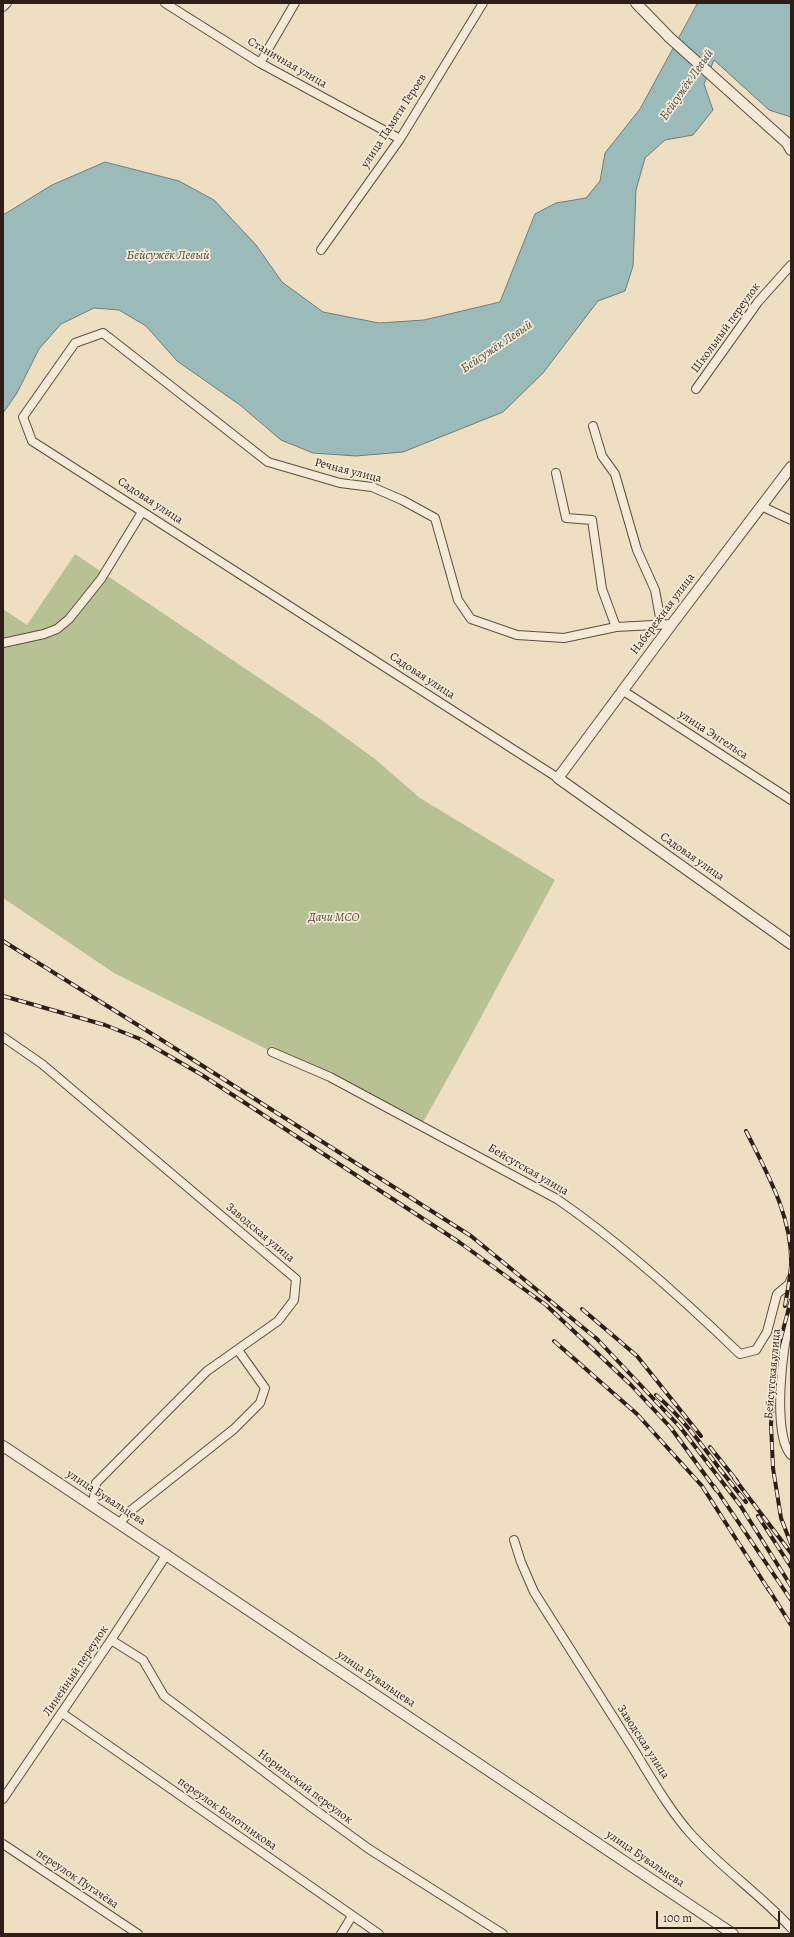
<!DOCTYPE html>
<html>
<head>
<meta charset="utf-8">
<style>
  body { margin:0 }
  #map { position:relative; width:794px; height:1937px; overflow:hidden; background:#eedec2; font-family:Alegreya,serif }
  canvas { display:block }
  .frame { position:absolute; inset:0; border:4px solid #2d1f17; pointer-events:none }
  .scale { position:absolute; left:656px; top:1911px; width:124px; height:18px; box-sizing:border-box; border:2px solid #2d1f17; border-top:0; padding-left:5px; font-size:12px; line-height:14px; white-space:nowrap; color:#2d1f17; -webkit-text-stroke:3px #f4ead7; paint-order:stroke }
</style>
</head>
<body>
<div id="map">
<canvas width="794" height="1937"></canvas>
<div class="frame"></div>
<div class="scale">100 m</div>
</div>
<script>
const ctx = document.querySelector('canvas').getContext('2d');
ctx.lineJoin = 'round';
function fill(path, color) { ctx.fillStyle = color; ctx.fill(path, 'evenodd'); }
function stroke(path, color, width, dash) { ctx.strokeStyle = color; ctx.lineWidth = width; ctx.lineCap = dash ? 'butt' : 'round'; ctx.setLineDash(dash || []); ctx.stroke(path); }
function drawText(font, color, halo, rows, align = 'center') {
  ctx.font = font + ' Alegreya,serif'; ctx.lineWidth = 3.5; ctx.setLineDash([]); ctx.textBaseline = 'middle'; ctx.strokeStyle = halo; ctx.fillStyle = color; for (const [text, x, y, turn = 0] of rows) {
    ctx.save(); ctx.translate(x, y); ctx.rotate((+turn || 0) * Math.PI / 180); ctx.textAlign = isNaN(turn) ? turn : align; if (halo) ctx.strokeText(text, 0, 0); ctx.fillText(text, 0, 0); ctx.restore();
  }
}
const green = new Path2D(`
  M75,554L320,719L375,759L420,798L555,880C510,962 467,1045 421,1126L114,973L3,898V609L27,625Z`);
const water = new Path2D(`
  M698,3H791V117L769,110L714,60L704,84L713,110L693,135L665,140L645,158L636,190L633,266L625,291L598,301L543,373L503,412L403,452L356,456L313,453L281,440L240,405L177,361L146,326L119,310L94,308L61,324L39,349L17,393L3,413V215L52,185L105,162L179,181L214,200L256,245L282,282L323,312L379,323L424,320L500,302L535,214L556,203L586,198L600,181L605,153L640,109Z`);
const minor = new Path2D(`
  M165,3L260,63L400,139
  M3,7L7,3
  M260,63L295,3
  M321,250L400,139L483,3
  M696,389L758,302L791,265
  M593,426L602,456L615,474L637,550L655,590L661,623
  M556,473L566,518L592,520L602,589L616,627
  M761,506L791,520
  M3,643L44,634L57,629L69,619L101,579L142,512
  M622,690L791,800
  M558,778L32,441L23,417L75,343L103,333L268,462L340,483L372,487L402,500L435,518L458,600L471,619L517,635L564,638L616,627L672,624
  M3,1037L42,1064L296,1279L294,1300L278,1321L207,1371L96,1483L93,1505
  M272,1052L330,1077L557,1199C621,1243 684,1300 740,1354L756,1350L767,1332L777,1294L789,1284L791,1279
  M791,1317C782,1343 772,1435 791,1455
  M120,1523L129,1512L234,1429L260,1403L265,1388L238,1350
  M514,1540L521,1562L534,1592C566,1642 597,1692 629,1742C648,1772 667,1807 690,1833C721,1868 760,1894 791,1928
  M111,1640L143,1660L164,1696L303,1801L369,1849L503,1934
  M62,1713L379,1934
  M3,1799L111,1640L167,1554
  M3,1844L138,1934
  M341,1934L352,1916`);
const tertiary = new Path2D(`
  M636,3L669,37L787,143L791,150
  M791,467L672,624L558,778L791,944
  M3,1446L733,1934`);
const rail = new Path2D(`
  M3,941L165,1042L471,1236L597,1339L680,1427L740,1505L791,1586
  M3,996L105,1025L140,1039L202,1075L459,1242L546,1305L631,1385L671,1428L716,1490
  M746,1131C767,1173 793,1218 791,1266C790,1279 787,1293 785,1306
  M791,1300L778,1349L771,1424L773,1468L781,1518L791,1544
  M582,1309L637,1356L701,1436
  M554,1341L637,1414L702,1486L770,1592
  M656,1395C682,1417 702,1445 722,1472
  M710,1447L737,1481
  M719,1468L746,1502
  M734,1478L791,1553
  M714,1486L791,1600
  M758,1516L791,1567
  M768,1588L791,1625`);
const streetNames = [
  ["Станичная улица",287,63,30],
  ["улица Памяти Героев",394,121,-57],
  ["Школьный переулок",726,328,-54],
  ["Речная улица",348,471,14],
  ["Садовая улица",150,501,33],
  ["Набережная улица",663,614,-53],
  ["Садовая улица",422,676,33],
  ["улица Энгельса",713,735,33],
  ["Садовая улица",692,857,35],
  ["Бейсугская улица",528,1170,30],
  ["Заводская улица",260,1233,40],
  ["Бейсугская улица",773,1374,-85],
  ["улица Бувальцева",106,1498,33],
  ["Линейный переулок",76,1671,-56],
  ["улица Бувальцева",376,1679,34],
  ["Заводская улица",643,1742,57],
  ["Норильский переулок",305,1787,37],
  ["переулок Болотникова",227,1814,35],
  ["улица Бувальцева",645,1859,34],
  ["переулок Пугачёва",77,1879,34]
];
const parkNames = [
  ["Дачи МСО",334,918]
];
const waterNames = [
  ["Бейсужёк Левый",687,85,-55],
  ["Бейсужёк Левый",168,256],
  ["Бейсужёк Левый",497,347,-34]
];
fill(green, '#b8c194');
fill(water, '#9bbbba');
stroke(water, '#6f7d79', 1);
stroke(minor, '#5d4f42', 10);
stroke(tertiary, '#5d4f42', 12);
stroke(minor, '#f4ead7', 8);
stroke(tertiary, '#f4ead7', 10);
stroke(rail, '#2d1f17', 4);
stroke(rail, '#f4ead7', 2.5, [8]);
drawText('12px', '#2d1f17', '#f4ead7', streetNames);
drawText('italic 12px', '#57503c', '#f4ead7', parkNames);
drawText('italic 13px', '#4e4e48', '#f4ead7', waterNames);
</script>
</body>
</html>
